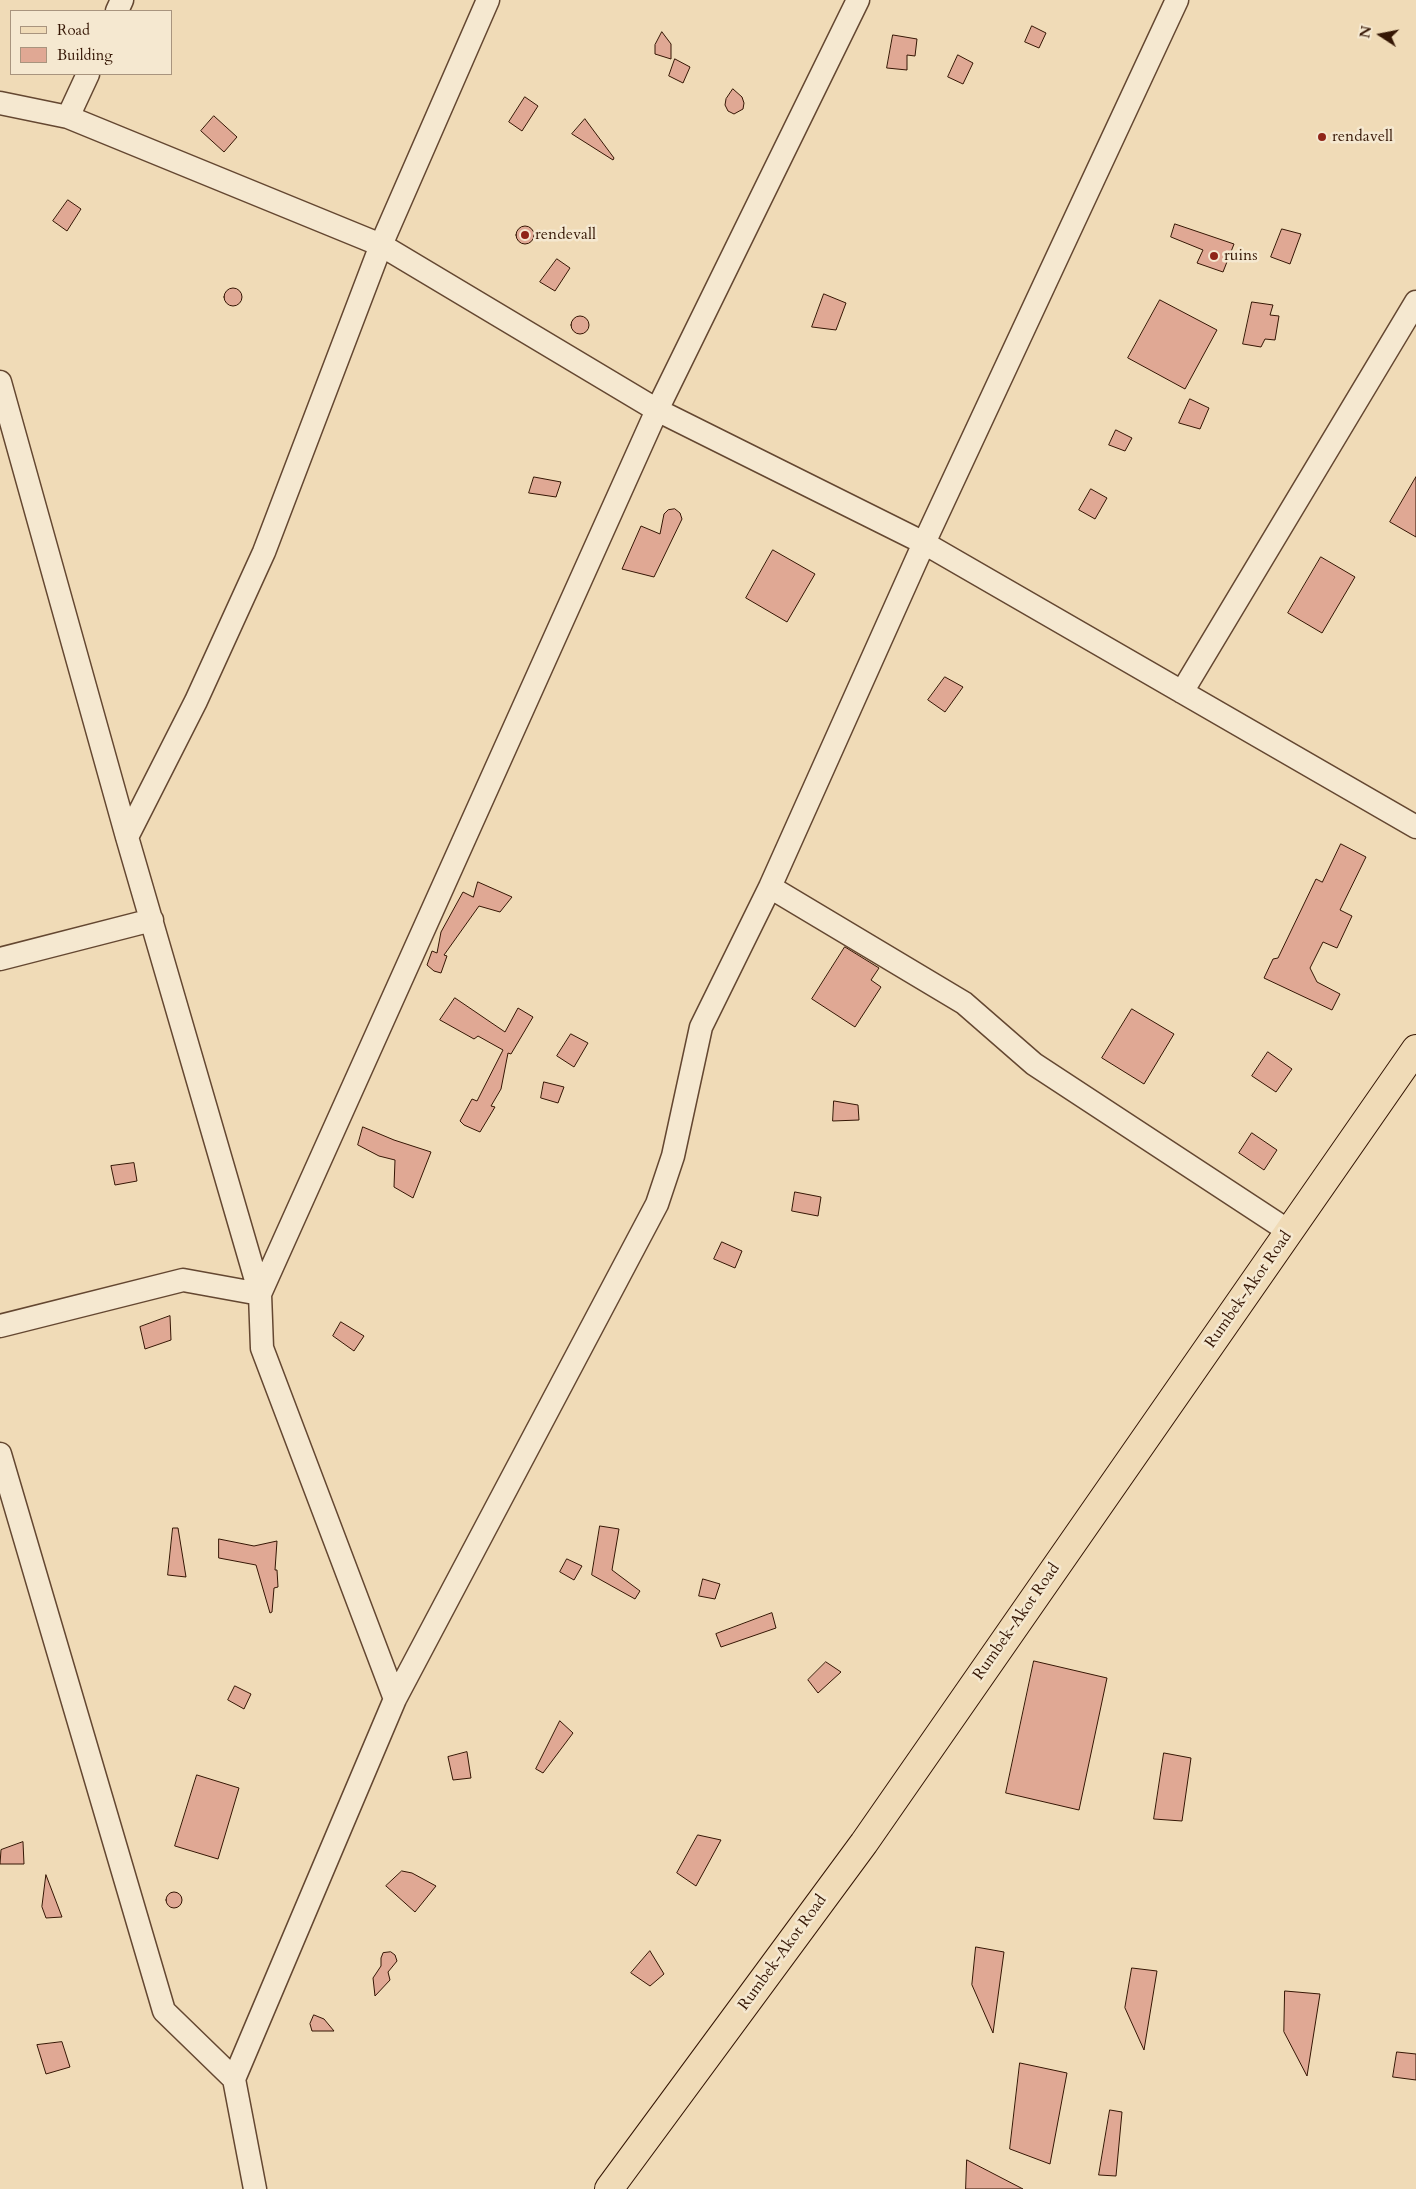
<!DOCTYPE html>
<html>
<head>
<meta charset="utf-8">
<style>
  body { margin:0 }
  #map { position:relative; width:1416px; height:2189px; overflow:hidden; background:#f0dbb7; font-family:Cardo,serif }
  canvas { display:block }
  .legend { position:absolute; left:10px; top:10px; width:162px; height:65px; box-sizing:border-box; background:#f5e8d0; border:1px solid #a8947e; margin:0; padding:6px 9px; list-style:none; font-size:15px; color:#351604 }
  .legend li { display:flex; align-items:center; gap:10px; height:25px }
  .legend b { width:25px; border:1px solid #a8947e }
  .north { position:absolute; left:1356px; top:10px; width:50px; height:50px; -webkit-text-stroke:4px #f5e8d0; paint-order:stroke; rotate:281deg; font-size:14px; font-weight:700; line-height:20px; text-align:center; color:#351604 }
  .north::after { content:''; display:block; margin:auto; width:18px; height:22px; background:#351604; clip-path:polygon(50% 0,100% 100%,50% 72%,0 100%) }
</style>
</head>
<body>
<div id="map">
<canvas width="1416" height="2189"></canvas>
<ul class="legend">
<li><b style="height:6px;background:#f0dbb7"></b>Road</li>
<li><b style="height:14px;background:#e0a894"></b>Building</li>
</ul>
<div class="north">N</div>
</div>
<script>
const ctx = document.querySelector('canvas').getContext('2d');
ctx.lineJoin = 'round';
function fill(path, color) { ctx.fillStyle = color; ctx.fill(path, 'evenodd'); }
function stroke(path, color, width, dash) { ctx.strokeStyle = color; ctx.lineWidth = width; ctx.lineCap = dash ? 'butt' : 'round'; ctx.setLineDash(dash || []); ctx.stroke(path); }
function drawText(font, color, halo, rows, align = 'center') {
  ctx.font = font + ' Cardo,serif'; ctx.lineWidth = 5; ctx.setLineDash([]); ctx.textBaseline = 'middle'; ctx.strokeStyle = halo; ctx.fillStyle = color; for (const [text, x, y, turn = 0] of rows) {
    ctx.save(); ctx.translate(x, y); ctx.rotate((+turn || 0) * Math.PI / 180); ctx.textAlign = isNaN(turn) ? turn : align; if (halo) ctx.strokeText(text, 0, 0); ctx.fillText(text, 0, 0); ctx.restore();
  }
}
const building = new Path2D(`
  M1032,26L1046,33L1039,48L1025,42Z
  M662,32L671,44V59L655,54V45Z
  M893,35L917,39L915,56L907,55V70L887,68Z
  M958,55L973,63L963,84L948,77Z
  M675,59L690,67L683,83L669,76Z
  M733,89L742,97L744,103L743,109L734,114L728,111L725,105L726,99Z
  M525,97L538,106L522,131L509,122Z
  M214,116L237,137L224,152L201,131Z
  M585,119L614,158L613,160L572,134Z
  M68,200L81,209L67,231L53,221Z
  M1175,224L1234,244L1223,272L1197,263L1203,250L1171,237Z
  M516 235a9 9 0 1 1 18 0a9 9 0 1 1-18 0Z
  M1282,229L1301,234L1290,264L1271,257Z
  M557,259L570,268L555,291L540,282Z
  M224 297a9 9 0 1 1 18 0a9 9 0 1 1-18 0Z
  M824,294L846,303L836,330L812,327Z
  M1160,300L1217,330L1185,389L1128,358Z
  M1252,302L1273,305L1270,315L1279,316L1275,340L1265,339L1261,347L1243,344Z
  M571 325a9 9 0 1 1 18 0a9 9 0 1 1-18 0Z
  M1190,399L1209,408L1200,429L1179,423Z
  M1116,430L1132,438L1125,451L1109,445Z
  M534,477L561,482L556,497L529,493Z
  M1416,477V537L1390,522Z
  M1091,489L1107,498L1095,519L1079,510Z
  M675,509L680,513L682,519L654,577L622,569L641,526L660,534L664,514L668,510Z
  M773,550L815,574L787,622L746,598Z
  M1321,557L1355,577L1322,633L1288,613Z
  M945,677L963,687L945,712L928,700Z
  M1341,844L1366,857L1340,910L1352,916L1337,948L1323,942L1310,968L1317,982L1340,994L1332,1010L1264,978L1273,959L1278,958L1316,879L1322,882Z
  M478,882L512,897L500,912L479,906L444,955L447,956L441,973L434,971L427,965L432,951L437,953L441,932L463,892L473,897Z
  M845,947L879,968L871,980L881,987L855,1027L812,999Z
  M455,998L505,1032L518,1008L533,1017L511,1054L508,1053L501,1089L491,1106L495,1107L480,1132L464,1125L460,1121L472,1099L477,1101L503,1050L478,1036L474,1039L440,1020Z
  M1132,1009L1174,1034L1144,1084L1102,1058Z
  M571,1034L588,1043L574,1067L557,1056Z
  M1268,1052L1292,1069L1276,1092L1252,1076Z
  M544,1082L564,1087L558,1103L541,1098Z
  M834,1101L858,1105L859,1120L833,1121Z
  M363,1127L394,1140L431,1152L413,1198L394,1187L395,1160L379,1156L358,1145Z
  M1252,1133L1277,1150L1264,1170L1239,1153Z
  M134,1163L137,1181L115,1185L111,1166Z
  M795,1192L821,1197L818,1216L792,1211Z
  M722,1242L742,1251L735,1268L714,1259Z
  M170,1316L171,1340L145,1349L140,1327Z
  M341,1322L364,1336L354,1351L333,1336Z
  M600,1526L619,1529L612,1570L640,1591L635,1599L592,1575Z
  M173,1528H178L186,1577L168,1575Z
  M219,1539L254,1546L277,1541L275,1570H277L278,1587L274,1588L272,1612L270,1613L256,1565L219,1558Z
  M567,1559L582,1566L574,1580L560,1572Z
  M703,1579L720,1584L715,1599L699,1596Z
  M772,1613L776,1628L721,1647L716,1634Z
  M1034,1661L1107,1678L1079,1810L1006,1793Z
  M826,1662L841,1672L818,1693L808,1680Z
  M235,1686L251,1694L244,1709L228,1700Z
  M560,1721L573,1733L543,1773L536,1769Z
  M467,1752L471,1778L453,1780L448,1757Z
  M1164,1753L1191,1758L1182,1821L1154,1819Z
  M197,1775L239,1788L218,1859L175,1846Z
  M698,1835L721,1840L696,1886L677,1873Z
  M23,1842L24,1864H0L1,1850Z
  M402,1871L412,1873L436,1886L415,1912L386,1886Z
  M46,1875L62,1917L46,1918L42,1907Z
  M166 1900a8 8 0 1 1 16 0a8 8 0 1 1-16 0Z
  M976,1947L1004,1952L993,2033L972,1985Z
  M650,1951L664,1974L650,1986L631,1973Z
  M391,1952L395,1955L397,1961L388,1972L390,1980L375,1996L373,1978L381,1966V1958L383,1953Z
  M1132,1968L1157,1971L1144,2050L1125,2008Z
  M1285,1991L1320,1994L1307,2076L1284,2032Z
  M314,2015L324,2019L334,2031H312L310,2024Z
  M62,2042L70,2067L46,2074L37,2045Z
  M1397,2052L1416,2054V2080L1393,2077Z
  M1020,2063L1067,2073L1050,2164L1010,2149Z
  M1110,2110L1122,2112L1116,2176L1099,2175Z
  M967,2160L1023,2189H966Z`);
const minor = new Path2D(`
  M117,11L122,0
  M0,103L68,117L381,245L657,410L924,543L1416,827
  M68,117L88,74
  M0,382L127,837L260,1294L262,1348L395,1699
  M1182,692L1416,302
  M127,837L196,701L264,552L381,245L488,0
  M770,887L964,1003L1034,1064L1290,1232
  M0,959L152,920
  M0,1326L183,1280L260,1294L657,410L858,0
  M0,1454L164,2011L234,2079
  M255,2189L234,2079L395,1699L657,1204L673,1156L701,1027L770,887L924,543L1177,0`);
const primary = new Path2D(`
  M609,2189L864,1843L1416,1049`);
const markers = [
  [1322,137,5,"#8f2418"],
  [525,235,5,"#8f2418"],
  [1214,256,5,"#8f2418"]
];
const poiNames = [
  ["rendavell",1332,137],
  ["rendevall",535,235],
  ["ruins",1224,256]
];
const streetNames = [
  ["Rumbek-Akot Road",1249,1290,-55],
  ["Rumbek-Akot Road",1017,1622,-55],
  ["Rumbek-Akot Road",783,1953,-54]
];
fill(building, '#e0a894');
stroke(building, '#351604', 1);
stroke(minor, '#644731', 25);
stroke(primary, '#351604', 30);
stroke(minor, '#f5e8d0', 22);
stroke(primary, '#f0dbb7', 28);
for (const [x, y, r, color] of markers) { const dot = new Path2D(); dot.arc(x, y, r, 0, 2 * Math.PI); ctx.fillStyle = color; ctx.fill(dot); stroke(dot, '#f5e8d0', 2); }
drawText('16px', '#351604', '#f5e8d0', poiNames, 'left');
drawText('16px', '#351604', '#f5e8d0', streetNames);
</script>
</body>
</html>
